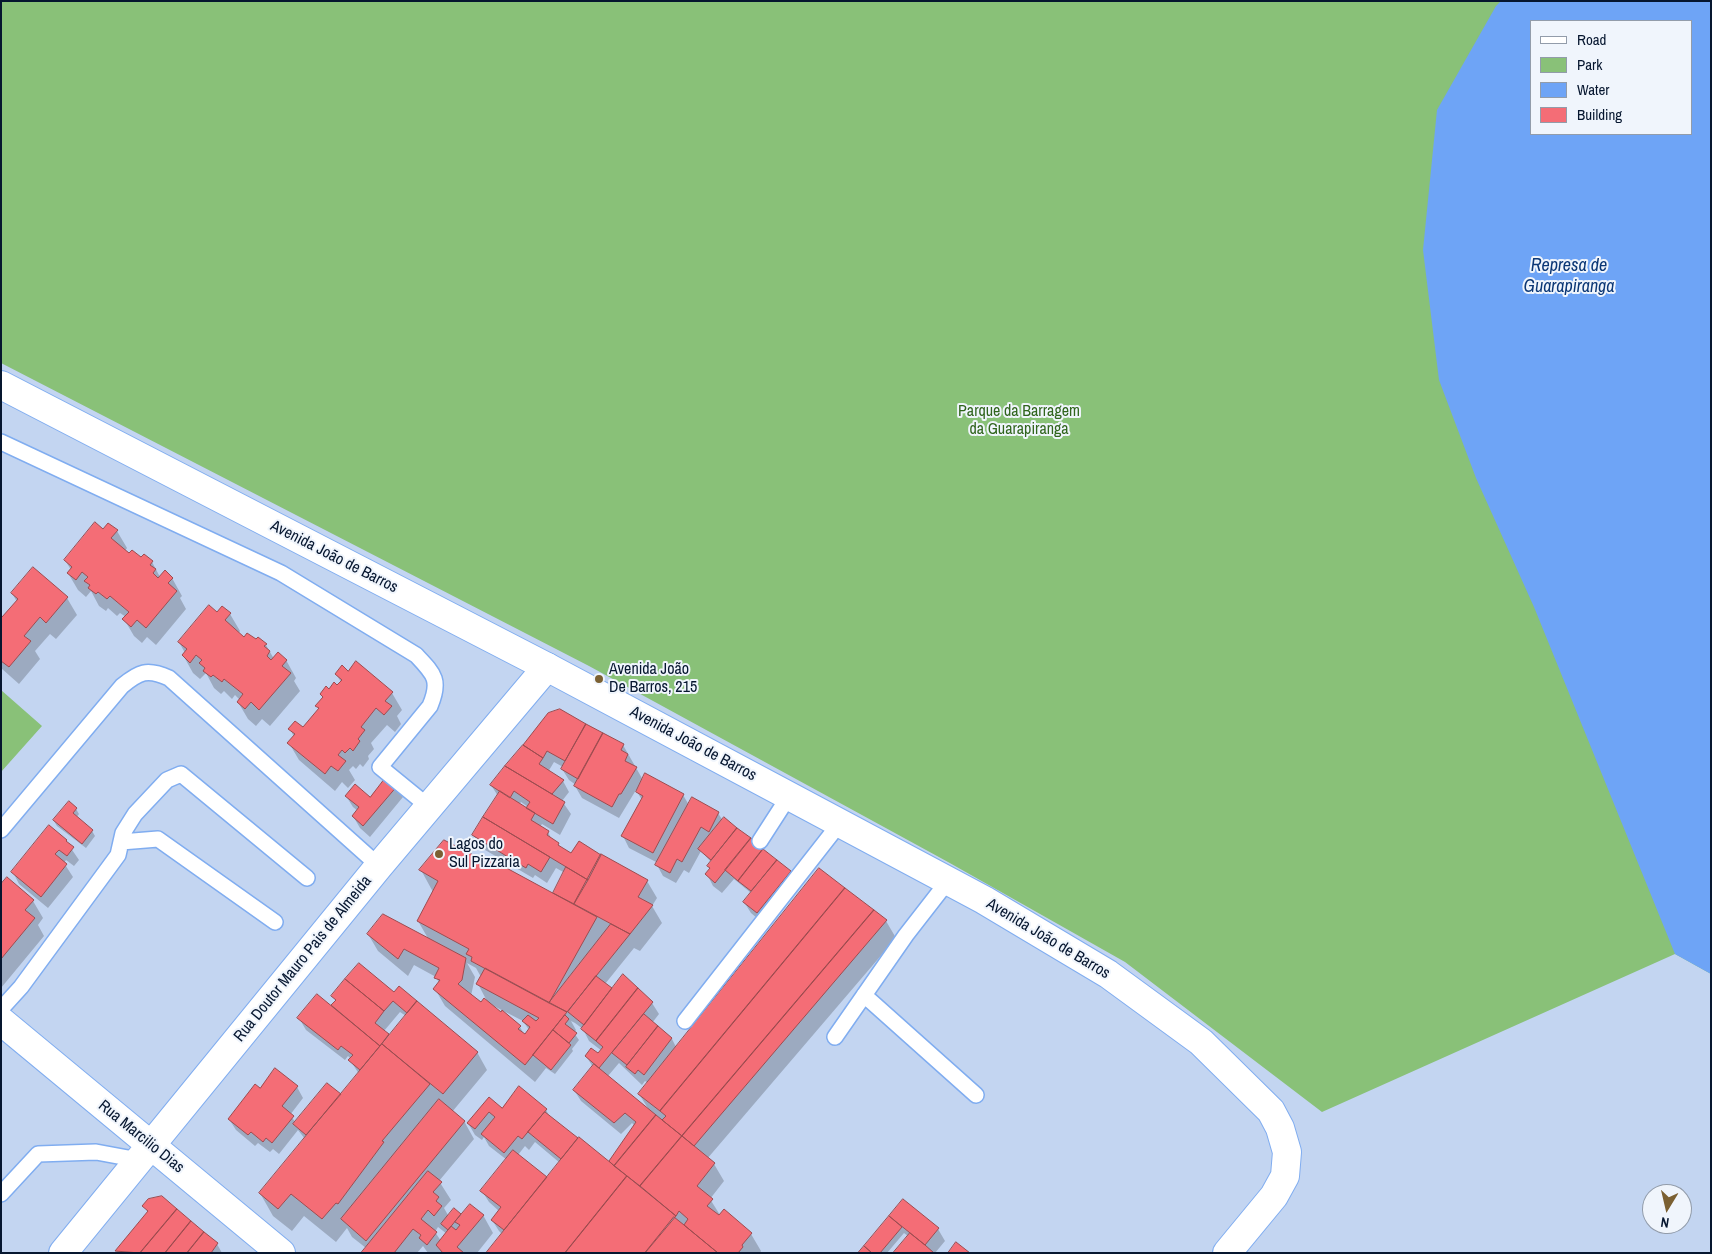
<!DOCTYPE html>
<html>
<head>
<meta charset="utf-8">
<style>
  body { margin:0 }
  #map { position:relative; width:1712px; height:1254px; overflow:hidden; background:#c3d5f1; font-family:"Archivo Narrow",sans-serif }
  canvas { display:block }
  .frame { position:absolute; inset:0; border:2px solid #06162f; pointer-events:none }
  .legend { position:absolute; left:1530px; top:20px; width:162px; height:115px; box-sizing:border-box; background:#f0f5fc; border:1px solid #929caa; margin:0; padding:6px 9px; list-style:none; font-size:15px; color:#06162f }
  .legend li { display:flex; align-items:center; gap:10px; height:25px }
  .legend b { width:25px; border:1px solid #929caa }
  .north { position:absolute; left:1642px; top:1184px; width:50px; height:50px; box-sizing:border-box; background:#f0f5fc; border:1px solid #929caa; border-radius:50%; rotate:189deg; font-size:14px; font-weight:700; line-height:20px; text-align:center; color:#06162f }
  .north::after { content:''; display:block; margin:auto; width:18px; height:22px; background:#7b6032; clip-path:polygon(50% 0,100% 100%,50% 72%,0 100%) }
</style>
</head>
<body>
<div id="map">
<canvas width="1712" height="1254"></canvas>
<div class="frame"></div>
<ul class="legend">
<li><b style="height:6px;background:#fff"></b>Road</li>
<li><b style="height:14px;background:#89c178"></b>Park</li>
<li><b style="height:14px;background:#6ea4f6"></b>Water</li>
<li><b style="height:14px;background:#f46d76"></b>Building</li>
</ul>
<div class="north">N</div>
</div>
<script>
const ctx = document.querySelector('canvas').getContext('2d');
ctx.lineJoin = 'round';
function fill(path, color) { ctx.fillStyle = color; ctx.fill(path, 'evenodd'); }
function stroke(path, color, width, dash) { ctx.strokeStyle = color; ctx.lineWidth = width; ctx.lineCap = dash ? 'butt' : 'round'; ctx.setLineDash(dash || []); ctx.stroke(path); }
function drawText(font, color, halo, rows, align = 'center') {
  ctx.font = font + ' "Archivo Narrow",sans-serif'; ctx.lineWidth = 4; ctx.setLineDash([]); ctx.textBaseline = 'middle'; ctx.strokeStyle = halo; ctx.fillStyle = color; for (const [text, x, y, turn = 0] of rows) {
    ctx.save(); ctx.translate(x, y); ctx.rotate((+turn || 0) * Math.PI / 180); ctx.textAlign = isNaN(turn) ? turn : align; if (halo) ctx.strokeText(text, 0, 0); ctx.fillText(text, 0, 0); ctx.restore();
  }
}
const green = new Path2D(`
  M1,1H1711V974L1675,954L1322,1112L1125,962L948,862L589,666L1,363ZM1531,21H1691V134H1531Z
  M1,690L42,726L1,772Z`);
const water = new Path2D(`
  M1501,1H1711V974L1675,954L1534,607L1476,478L1439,380L1423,250L1437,110L1496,6ZM1531,21H1691V134H1531Z`);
const shadow = new Path2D(`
  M103,531H117L127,548L125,551L152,562L160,577L172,578L182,596L180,598L186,609L156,645L147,637L142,643L134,636L124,619L126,617L120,613L117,616L108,608L106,611L99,606L91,591L86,597L78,590L68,573L71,570L65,560Z
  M12,593L67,598L77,615L56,639L50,634L35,651L40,659L19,684L1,668V618L17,602Z
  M223,607L230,614L240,631L238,634L244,638L256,641L258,638L266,645L274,659L286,660L296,678L294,681L300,691L270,726L262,719L256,726L248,719L238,702L240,700L235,695L232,699L224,691L221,694L214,688L206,673L200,679L193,673L183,655L185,653L179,642Z
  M348,672L392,693L402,710L397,716L401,724L395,732L387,725L371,743L374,749L368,756L369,759L363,767L360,764L356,769L353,766L349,770L355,780L348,788L342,782L335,791L299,760L289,743L294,737L290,729H303L319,710L317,706L323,698L321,694L338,687L341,682L336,674Z
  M560,711L623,745L643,780L646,775L683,795L689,805L718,813L723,821L724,819L790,872L797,883L764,924L751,913L744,902L751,893L734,879L722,893L713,886L707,874L710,870L708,866L711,862L701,851L689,873L684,870L676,883L663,876L657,865L658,863L629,848L623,836L642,800L636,790L619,818L582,798L575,786L576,785L569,780L562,769L563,767L554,762L548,772L563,781L569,792L562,801L571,814L560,835L542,824L540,827L548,832L552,840L558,844L561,848L572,855L602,857L647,881L657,898L652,906L662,923L640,951L634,948L605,984L613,990L652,1003L659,1014L652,1023L672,1039L676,1047L886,921L896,938L707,1159L714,1164L724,1181L710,1199L720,1215L724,1211L751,1234L761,1251L760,1253H487L502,1234L499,1231L492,1220L499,1211L489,1202L482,1191L507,1160L489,1146L484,1137L482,1140L475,1135L468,1123L489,1098L502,1110H546L551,1119L613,1167L635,1126L632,1123L621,1134L581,1101L574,1090L593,1067L586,1056L599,1054L602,1051L589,1041L583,1029L575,1023L571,1021L576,1030L574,1033L579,1040L572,1049L573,1051L555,1074L546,1068L535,1082L445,1006L435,989L439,983L436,977L414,965L408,976L378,951L368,934L429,940L418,921L433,892L421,870L556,896L554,892L565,873L556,868L547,883L535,875L533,878L480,847L474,835L498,796L491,785L549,714ZM521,802L528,807L527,809L519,805ZM467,963L476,968L481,977L478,984L488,1003L523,1021L529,1030L525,1036L520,1027L471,996L475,977ZM619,1063L642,1085L645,1081L648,1083L639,1094L649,1110L608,1076ZM535,1142L560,1163L547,1179L518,1155L525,1146L529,1150Z
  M397,786L403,797L370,837L360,828L353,816L358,811L353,807L346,796L370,798Z
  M76,809L79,814L76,818L92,831L95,836L86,848L57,826L54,821Z
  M66,841L79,860L74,866L66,860L64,863L73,877L48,908L19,884L13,872Z
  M1,886L33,901L43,918L38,925L44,936L1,988Z
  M394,994L416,1002L477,1052L487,1070L452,1112L464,1121L474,1139L439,1181L451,1200L444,1208L449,1217L460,1215L461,1217L483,1215L493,1233L477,1253H428L423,1246L417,1253H363L366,1248L352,1237L347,1228L336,1242L304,1216L292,1231L273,1216L260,1193L305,1139L298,1130L279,1154L273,1149L270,1152L258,1143L255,1146L236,1130L229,1119L260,1090L297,1087L303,1098L290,1115L296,1123L341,1096L359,1074L350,1060L351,1059L348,1056L345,1060L306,1030L299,1018L331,1007L336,1002L333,996ZM400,1012L406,1016L389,1037L384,1031ZM438,1227L447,1234L441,1241L435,1232Z
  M904,1201L938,1229L945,1241L935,1253H895L908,1236L904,1233L887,1253H860Z
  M144,1206L217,1244L222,1253H117L116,1252L148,1213Z`);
const building = new Path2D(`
  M95,522L103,529L108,523L118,530L111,538L129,553L132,550L141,557L144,554L153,561L150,565L156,569L153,573L158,578L165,570L173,578L168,583L177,591L146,628L137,620L131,627L122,619L129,612L110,596L107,599L98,592L96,594L88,588L90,585L84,581L88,577L82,572L76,580L67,573L72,567L64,560Z
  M33,567L68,597L46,623L40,617L24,636L31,641L9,667L1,661V616L2,617L18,599L11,593Z
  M209,605L217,612L222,606L231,613L225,620L244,637L247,633L256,639L258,637L267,644L264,646L270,651L267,656L271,660L278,652L287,660L282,666L291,673L259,710L251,702L245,709L237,702L243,694L224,679L222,682L213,675L211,677L203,671L205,668L199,663L202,660L196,655L190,663L182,655L187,649L178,642Z
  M356,661L393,692L385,701L392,706L384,715L376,708L361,727L365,730L358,739L360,741L353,751L350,748L345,753L342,750L338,755L346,761L338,771L331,766L325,774L287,743L295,734L288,729L295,721L303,727L319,708L315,706L323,697L320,694L326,686L329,689L334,682L337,685L342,680L335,674L342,665L348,671Z
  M560,709L586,724L565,761L547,751L543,758L523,745L548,713Z
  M586,724L603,733L578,779L561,769Z
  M603,733L624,744L621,750L628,754L625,761L637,767L621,794H619L612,807L574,786Z
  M523,745L543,758L539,764L564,780L552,794L505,766Z
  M505,766L565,802L553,824L526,808L530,802L514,791L510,798L490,785Z
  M645,773L684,794L653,853L621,836L643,796L636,792Z
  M387,776L398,785L363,826L352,816L359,807L345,796L355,784L370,797Z
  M500,791L535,813L531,820L549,831L547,835L559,843L558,845L571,853L579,841L601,855L588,880L483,817Z
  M692,797L719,812L709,832L701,827L682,862L677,859L670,873L655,865Z
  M69,801L77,808L73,813L93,830L82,844L53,820Z
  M483,817L550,857L541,872L528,864L526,868L472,835Z
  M724,817L737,828L711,860L698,849Z
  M49,825L67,840L66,841L74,847L67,856L59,850L55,854L67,864L41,897L11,872Z
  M737,828L751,838L715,883L705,874L710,868L707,866Z
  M751,838L763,849L738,881L725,870Z
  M444,840L485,861L488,858L597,917L549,1003L471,961L472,957L466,954L469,949L417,921L438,881L419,870Z
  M763,849L777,860L751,891L738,881Z
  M601,854L648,880L638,897L653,905L630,934L574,904Z
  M777,860L791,871L757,913L743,902Z
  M566,867L588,880L574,904L553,893Z
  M819,868L845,888L660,1111L638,1094Z
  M7,877L34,900L25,910L35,918L1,959V884Z
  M845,888L874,910L682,1136L662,1120L666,1116L660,1111Z
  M874,910L887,920L694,1146L682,1136Z
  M383,914L466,958L462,980L458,984L481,1002L484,998L501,1012L502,1010L521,1026L518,1029L525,1034L530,1027L522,1021L528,1015L536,1021L539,1018L476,984L485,968L567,1012L525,1065L433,989L440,980L434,978L439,968L404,949L398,959L367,934Z
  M611,924L630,934L567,1012L549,1003Z
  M359,963L394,992L399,986L417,1001L407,1013L393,1001L384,1011L345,979Z
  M623,974L638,988L596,1041L581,1029Z
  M596,976L612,988L584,1025L568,1012Z
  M345,979L384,1011L375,1023L389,1034L380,1046L331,1005L336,1000L331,996Z
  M638,988L653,1002L599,1068L585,1056L591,1048L598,1053L603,1047L596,1041Z
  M317,994L380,1046L360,1070L348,1060L353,1055L341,1046L338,1050L297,1018Z
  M417,1001L478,1052L443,1094L382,1044Z
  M644,1014L658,1026L627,1065L612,1053Z
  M565,1015L569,1019L565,1024L577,1033L569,1043L553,1030Z
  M658,1026L672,1038L644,1075L638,1070L635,1074L626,1067Z
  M553,1030L571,1045L551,1070L533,1055Z
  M382,1044L430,1084L382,1141L384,1142L338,1204L336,1203L322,1219L291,1194L278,1209L259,1193Z
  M594,1064L656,1115L614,1166L609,1161L636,1122L625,1113L614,1123L573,1090Z
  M275,1068L298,1086L282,1106L294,1116L272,1143L266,1138L263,1142L251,1132L248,1135L228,1119L255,1084L260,1088Z
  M327,1083L341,1094L306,1135L293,1124Z
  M519,1086L547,1109L522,1139L518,1136L504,1153L481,1134L495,1117L489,1112L475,1129L467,1123L489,1097L502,1108Z
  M439,1099L465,1121L366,1241L341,1219Z
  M545,1112L578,1138L561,1159L528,1132Z
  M656,1115L682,1136L640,1186L614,1166Z
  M682,1136L715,1163L697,1186L713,1199L707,1206L719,1215L724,1209L752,1233L742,1245L743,1247L738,1253H718L684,1225L688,1219L679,1211L676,1216L640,1186Z
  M579,1137L627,1176L565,1253H486Z
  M513,1150L547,1177L504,1230L491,1220L501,1207L480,1191Z
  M428,1171L442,1182L433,1192L439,1197L436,1201L442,1206L434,1216L428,1210L421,1219L437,1232L427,1245L419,1238L421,1235L413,1229L394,1253H361Z
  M627,1176L676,1216L645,1253H565Z
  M162,1196L177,1209L140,1253L115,1251L148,1211L142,1206L148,1199Z
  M903,1199L939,1228L925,1245L889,1216Z
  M470,1204L484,1215L457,1247L464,1253H443L436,1245L451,1226L456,1230L460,1225L455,1222Z
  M454,1208L461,1214L448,1230L441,1224Z
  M177,1209L191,1221L165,1253H140Z
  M889,1216L902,1227L880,1253H872L864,1246Z
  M674,1217L684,1225L718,1253H645Z
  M191,1221L204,1232L187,1253H165Z
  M204,1232L218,1243L211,1253H187Z
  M910,1233L925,1245L934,1253H893Z
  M956,1242L970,1253H948Z
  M864,1246L872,1253H858Z`);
const lane = new Path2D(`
  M1,442L281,573L416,655C434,674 441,680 430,706L380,767L429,807
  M1,830L122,686C139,672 147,668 169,678L379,866
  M760,841L789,796
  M121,842L158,839L275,922
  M864,995L976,1095
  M1,1009L21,987L118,855L123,833L135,814L167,780L181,774L307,878
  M685,1021L840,823
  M835,1037L906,935L948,881
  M1,1194L38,1154L96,1152L139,1160`);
const street = new Path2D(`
  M1,1021L281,1253
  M63,1253L379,866L547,667`);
const secondary = new Path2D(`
  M1,385L547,667L789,796L984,900L1108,974L1201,1042L1271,1111L1280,1128L1287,1152L1285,1176L1274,1196L1227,1253`);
const markers = [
  [599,679,5,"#7b6032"],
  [439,854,5,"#7b6032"]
];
const parkNames = [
  ["Parque da Barragem",1019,412],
  ["da Guarapiranga",1019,430]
];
const streetNames = [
  ["Avenida João de Barros",334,557,27],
  ["Avenida João de Barros",693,744,28],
  ["Avenida João de Barros",1048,939,31],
  ["Rua Doutor Mauro Pais de Almeida",303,959,-51],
  ["Rua Marcilio Dias",141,1137,39]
];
const poiNames = [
  ["Avenida João",609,670],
  ["De Barros, 215",609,688],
  ["Lagos do",449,845],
  ["Sul Pizzaria",449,863]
];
const waterNames = [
  ["Represa de",1569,266],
  ["Guarapiranga",1569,287]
];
fill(green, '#89c178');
fill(water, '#6ea4f6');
fill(shadow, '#0003');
fill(building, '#f46d76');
stroke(building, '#9d4b4f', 1);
stroke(lane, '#80adf0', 18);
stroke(street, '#80adf0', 30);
stroke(secondary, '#80adf0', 30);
stroke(lane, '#fff', 15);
stroke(street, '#fff', 28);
stroke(secondary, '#fff', 28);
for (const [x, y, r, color] of markers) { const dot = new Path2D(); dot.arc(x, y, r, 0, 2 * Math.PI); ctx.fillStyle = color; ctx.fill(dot); stroke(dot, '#f0f5fc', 2); }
drawText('16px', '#30651d', '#f0f5fc', parkNames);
drawText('16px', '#06162f', '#f0f5fc', streetNames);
drawText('16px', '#06162f', '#f0f5fc', poiNames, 'left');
drawText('italic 18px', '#0b3776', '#f0f5fc', waterNames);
</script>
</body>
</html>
